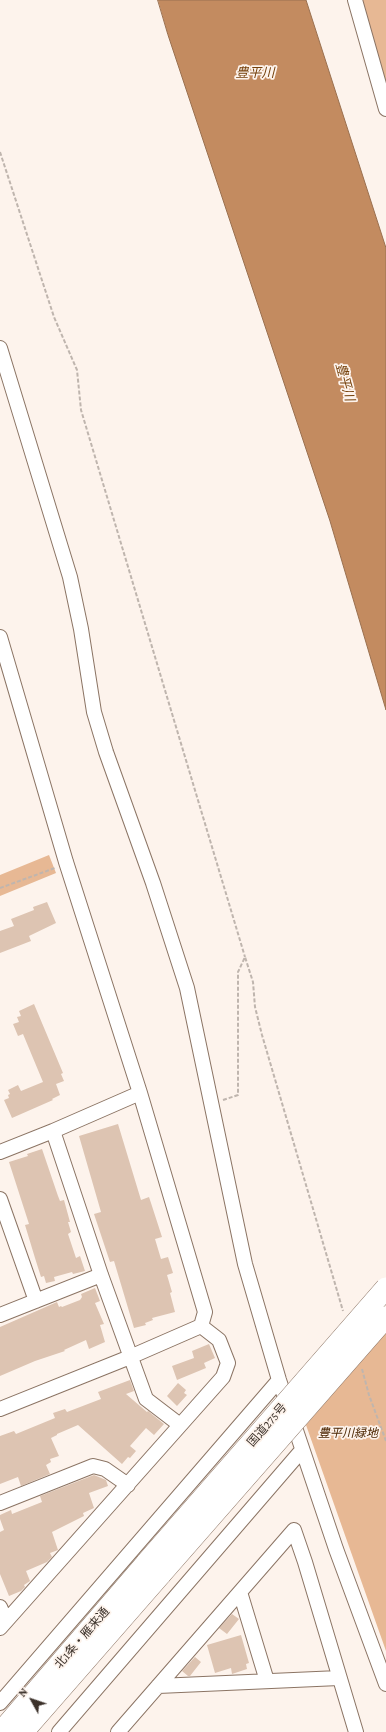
<!DOCTYPE html>
<html>
<head>
<meta charset="utf-8">
<style>
  body { margin:0 }
  #map { position:relative; width:386px; height:1732px; overflow:hidden; background:#fdf3ec; font-family:"Crimson Pro",serif }
  canvas { display:block }
  .north { position:absolute; left:12px; top:1680px; width:40px; height:40px; -webkit-text-stroke:3px #fdf3ec; paint-order:stroke; rotate:310deg; font-size:11px; font-weight:700; line-height:16px; text-align:center; color:#3c322b }
  .north::after { content:''; display:block; margin:auto; width:14px; height:18px; background:#3c322b; clip-path:polygon(50% 0,100% 100%,50% 72%,0 100%) }
</style>
</head>
<body>
<div id="map">
<canvas width="386" height="1732"></canvas>
<div class="north">N</div>
</div>
<script>
const ctx = document.querySelector('canvas').getContext('2d');
ctx.lineJoin = 'round';
function fill(path, color) { ctx.fillStyle = color; ctx.fill(path, 'evenodd'); }
function stroke(path, color, width, dash) { ctx.strokeStyle = color; ctx.lineWidth = width; ctx.lineCap = dash ? 'butt' : 'round'; ctx.setLineDash(dash || []); ctx.stroke(path); }
function drawText(font, color, halo, rows, align = 'center') {
  ctx.font = font + ' "Crimson Pro","Noto Sans JP",serif'; ctx.lineWidth = 3.5; ctx.setLineDash([]); ctx.textBaseline = 'middle'; ctx.strokeStyle = halo; ctx.fillStyle = color; for (const [text, x, y, turn = 0] of rows) {
    ctx.save(); ctx.translate(x, y); ctx.rotate((+turn || 0) * Math.PI / 180); ctx.textAlign = isNaN(turn) ? turn : align; if (halo) ctx.strokeText(text, 0, 0); ctx.fillText(text, 0, 0); ctx.restore();
  }
}
const green = new Path2D(`
  M359,0H386V96Z
  M49,855L56,873L0,896V875Z
  M386,1330V1651L306,1425Z`);
const water = new Path2D(`
  M158,0H306L386,248V710L330,521L168,35Z`);
const building = new Path2D(`
  M47,902L56,923L29,936L31,941L0,953V931L14,926L11,919L34,910L33,907Z
  M34,1004L63,1073L61,1074L64,1081L56,1084L60,1095L52,1099L53,1100L12,1118L4,1100L9,1098L8,1095L10,1094L8,1090L18,1085L21,1091L43,1082L23,1034L18,1036L13,1024L19,1022L17,1017L21,1016L19,1011Z
  M118,1124L141,1200L149,1197L151,1203L162,1237L155,1239L161,1259L168,1257L173,1273L167,1275L172,1292L170,1293L175,1312L152,1318L153,1320L145,1323L146,1325L134,1328L114,1261L110,1262L94,1214L101,1212L79,1136Z
  M42,1149L58,1196L60,1201L64,1200L70,1222H68L71,1232L68,1234L76,1258L80,1256L85,1271L73,1274L72,1272L54,1277L55,1281L46,1283L44,1276L41,1277L35,1258L25,1225L29,1224L9,1162L28,1156L27,1154Z
  M95,1288L100,1301L95,1303L104,1324L100,1325L105,1342L89,1349L86,1340L64,1350L65,1351L35,1361L0,1376V1327L57,1302L59,1307L61,1306L62,1307L80,1300L82,1297L81,1294Z
  M209,1344L215,1358L204,1363L206,1368L177,1380L172,1366L194,1358L192,1351Z
  M130,1380L134,1391L126,1394L147,1412L148,1411L164,1424L154,1435L146,1428L130,1446L136,1451L130,1458L128,1457L122,1464L78,1425L57,1434V1435L51,1438L59,1456L50,1459L51,1462L46,1465L50,1474L21,1486L18,1477L0,1484V1436L14,1431L16,1434L55,1418L53,1413L65,1409L67,1412L101,1399L98,1392Z
  M178,1383L186,1390L184,1393L187,1395L177,1406L167,1396Z
  M94,1475L106,1480L108,1486L89,1493L94,1508L83,1513L84,1516L52,1532L58,1550L50,1553L52,1557L47,1562L26,1571L30,1581L24,1585L25,1587L21,1591L9,1596L0,1574V1532L4,1530L0,1519V1515L11,1510L12,1514L42,1502L40,1496Z
  M232,1614L239,1619L227,1634L219,1628Z
  M241,1635L249,1663L246,1664L247,1669L232,1674L231,1668L215,1673L207,1645Z
  M195,1657L201,1662L190,1676H188L182,1671Z`);
const path = new Path2D(`
  M0,152L54,317L77,370L81,410L245,957
  M0,888L55,868
  M223,1100L238,1095V972L245,957L253,982L255,1007L262,1035L343,1311
  M362,1369L369,1395L386,1441`);
const minor = new Path2D(`
  M355,0L386,109
  M0,348L70,577L81,629L94,712L106,752L153,883L187,988L245,1264L279,1380L336,1549L386,1684
  M0,637L66,862L140,1093L205,1312L201,1326L130,1357L0,1409
  M53,1131L101,1275L146,1399L180,1425
  M0,1152L53,1131L140,1093
  M0,1199L36,1301
  M0,1315L101,1275
  M0,1503L93,1466L105,1469L128,1485
  M240,1592L267,1681
  M0,1607L6,1621
  M0,1628L223,1377L228,1363L219,1340L201,1326
  M158,1686L339,1678
  M0,1703L279,1380
  M59,1732L302,1450
  M118,1732L294,1530L305,1562L356,1732`);
const highway = new Path2D(`
  M1,1732L147,1562
  M23,1732L161,1574`);
const highwayBridge = new Path2D(`
  M147,1562L386,1288
  M161,1574L386,1317`);
const streetNames = [
  ["国道275号",267,1425,-49],
  ["北1条・雁来通",82,1638,-49]
];
const parkNames = [
  ["豊平川緑地",348,1433]
];
const waterNames = [
  ["豊平川",255,73],
  ["豊平川",345,382,75]
];
fill(green, '#e7b894');
fill(water, '#c38b60');
stroke(water, '#9a7050', 1);
fill(building, '#ddc4b2');
stroke(minor, '#8b7464', 16);
stroke(highway, '#8b7464', 22);
stroke(path, '#bfb5ae', 2, [4, 2]);
stroke(minor, '#fff', 14);
stroke(highway, '#fff', 21);
stroke(highwayBridge, '#8b7464', 22, []);
stroke(highwayBridge, '#fff', 21);
drawText('12px', '#3c322b', '#fdf3ec', streetNames);
drawText('italic 12px', '#4b2602', '#fdf3ec', parkNames);
drawText('italic 13px', '#743f09', '#fdf3ec', waterNames);
</script>
</body>
</html>
